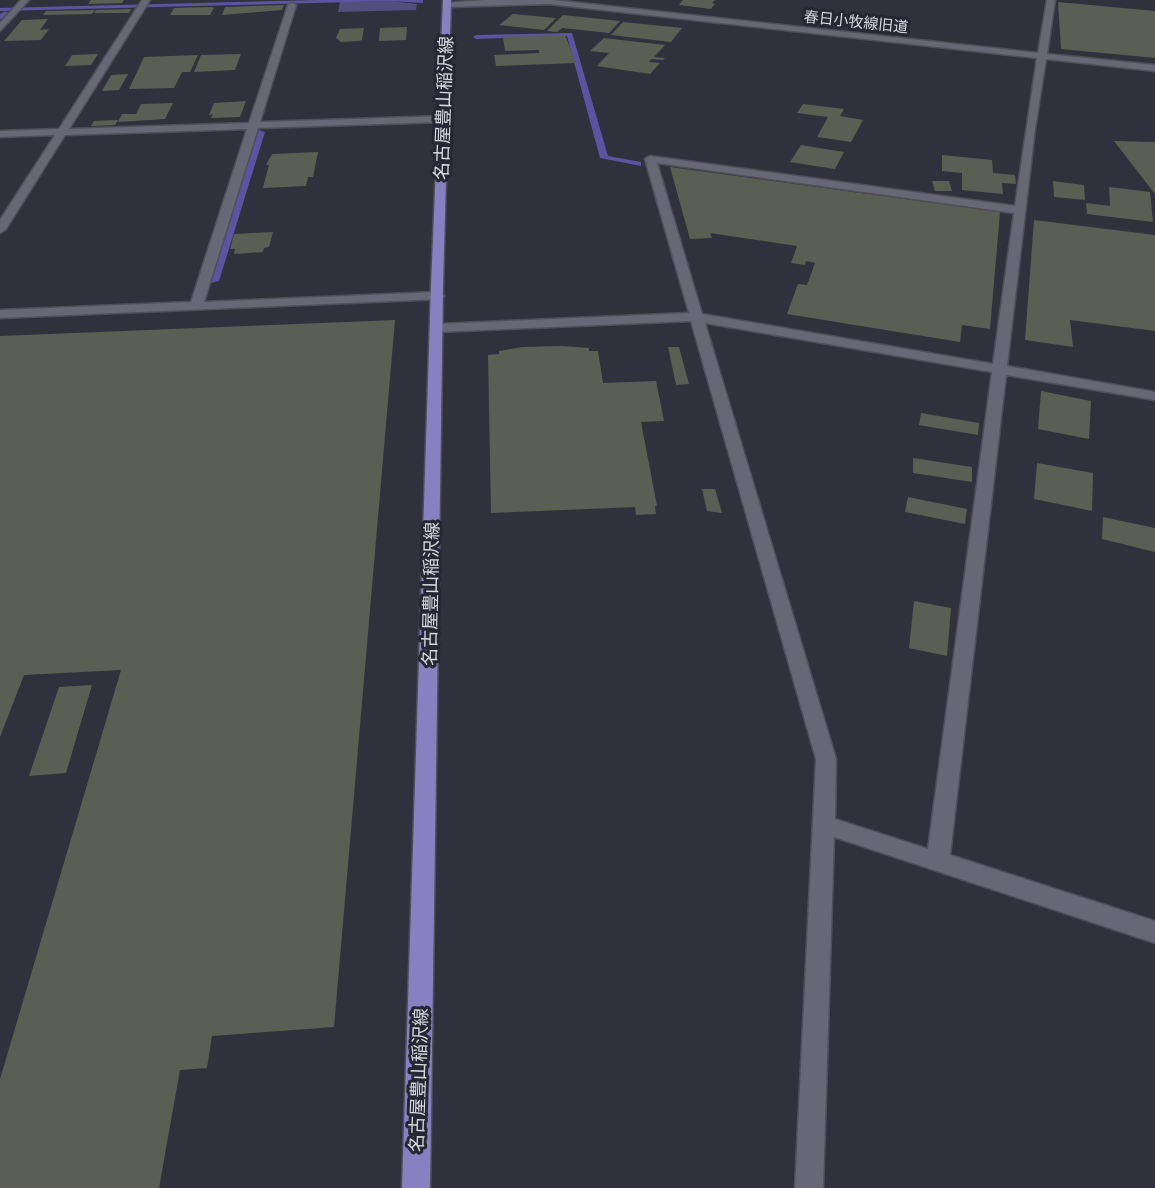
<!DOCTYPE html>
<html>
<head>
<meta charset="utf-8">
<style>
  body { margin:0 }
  canvas { display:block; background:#31303d }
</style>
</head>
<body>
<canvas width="1155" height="1188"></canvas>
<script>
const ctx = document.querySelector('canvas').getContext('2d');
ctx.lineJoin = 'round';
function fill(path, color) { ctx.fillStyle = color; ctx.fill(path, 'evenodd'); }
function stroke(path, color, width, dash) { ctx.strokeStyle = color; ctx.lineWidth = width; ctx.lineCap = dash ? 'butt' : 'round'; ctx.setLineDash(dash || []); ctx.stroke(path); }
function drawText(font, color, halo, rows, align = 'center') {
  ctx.font = font + ' "Exo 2","Noto Sans JP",sans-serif'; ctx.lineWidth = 6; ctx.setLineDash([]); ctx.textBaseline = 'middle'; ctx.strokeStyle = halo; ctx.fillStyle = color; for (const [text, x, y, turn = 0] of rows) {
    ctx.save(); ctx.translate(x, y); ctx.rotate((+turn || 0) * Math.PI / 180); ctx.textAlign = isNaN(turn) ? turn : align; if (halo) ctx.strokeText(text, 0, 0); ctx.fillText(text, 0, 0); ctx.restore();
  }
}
const green = new Path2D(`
  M392,1L417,4L416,10L338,12L340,2Z`);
const water = new Path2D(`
  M317,0H423V3L392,1L0,11V8Z`);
const stream = new Path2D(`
  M5,11L8,13L0,20V14Z
  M572,33L608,156L641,162V166L600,158L567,36L476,39L473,37L476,35Z
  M258,130L265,132L219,281L211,283L209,281Z`);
const building = new Path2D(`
  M91,0H124L122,3L88,4Z
  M683,0H715L712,3L715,4L711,9L679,5Z
  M1058,2L1155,11V58L1061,49Z
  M284,5L282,10L222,15L225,7Z
  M211,7L214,8L210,15H170L174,8Z
  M131,9L129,13H94L96,10Z
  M95,10L92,14L43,15L46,11Z
  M513,14L556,18L544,30L499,25Z
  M563,15L620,21L609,33L562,28L557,32L547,31Z
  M48,19L40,30L49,29L41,40L4,41L22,20Z
  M851,21L870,23L866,29L847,27Z
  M623,22L682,28L671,42L611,35Z
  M407,27L406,40L379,41L380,28Z
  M364,28L362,40L359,41L341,42L336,38L340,29Z
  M565,35L576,63L496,66L494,55L539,53V50L505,51L503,37Z
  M604,38L665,45L654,57L665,58L663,60L651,59L649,62L660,63L650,74L597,66L609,53L590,51Z
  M98,54L91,65L65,66L72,55Z
  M241,54L235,70L194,72L201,55Z
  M198,55L190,72H182L174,88L129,89L144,57Z
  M128,74L119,90L102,91L111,75Z
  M246,101L240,117L211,118L213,114L209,115L214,103Z
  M173,103L165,119L118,122L122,114H136L141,104Z
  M803,104L844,109L840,116L863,120L851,142L817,137L828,117L797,113Z
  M118,120L115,125L91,126L94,121Z
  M1114,141L1155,142V194Z
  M801,145L844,152L835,169L790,162Z
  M318,152L313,177H308L306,186L263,188L269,165H266L272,154Z
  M942,155L992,160L993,173L1015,175L1016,184L1002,183L1003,194L962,190V173L942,171Z
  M670,167L1000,212L990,329L962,325L960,342L787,314L798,284L807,285L815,263L806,261L805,265L791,263L797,246L710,233L712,238L690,239Z
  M932,181H949L952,191H935Z
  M1053,181L1084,185L1085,200L1054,197Z
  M1109,187L1150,192L1153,222L1087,214L1086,203L1110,206Z
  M1034,220L1155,235V331L1070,320L1073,347L1025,340Z
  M273,232L269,247L264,248L263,252L234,254L235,249H230L234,234Z
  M395,320L334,1027L212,1036L207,1068L180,1070L159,1188H0V1079L121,670L24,675L0,737V336Z
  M563,346L589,348V351H598L603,383L656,381L664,421L641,422L657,506H655L656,514L636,515L635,507L491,513L488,355L499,354V351L522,347Z
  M668,347H679L689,384L676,385Z
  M1041,391L1091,401L1089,439L1038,429Z
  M921,413L979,423L978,435L919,425Z
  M913,458L972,467V482L913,473Z
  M1037,463L1093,473L1092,511L1034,499Z
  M702,489H715L722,513L707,511Z
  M908,497L967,509L965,524L905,512Z
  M1103,517L1155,528V552L1102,539Z
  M914,601L951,608L947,656L909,648Z
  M92,685L66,773L29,776L59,687Z`);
const minor = new Path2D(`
  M21,0H29L0,31V23Z
  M142,0H150L69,129L249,123L288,5L292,3L296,5L260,122L444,116L449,119L444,122L258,128L204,302L437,292L444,296L442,299L0,318V310L191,302L247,129L65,135L6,229L0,233V220L55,135L0,137V131L59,129Z
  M485,0H553L1038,53L1047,0H1055L1047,54L1155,65V71L1046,59L1035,129L1007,366L1155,392V400L1006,375L950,855L1155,921V943L834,837L823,1188H795L816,759L691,321L438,332L431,328L438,324L689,313L645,159L650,156L1015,206L1037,58L549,4L447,7L443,5L447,3ZM657,163L1014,213L993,364L702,314ZM705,323L992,372L928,849L835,819L836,759Z`);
const major = new Path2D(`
  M443,0H451L443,286L430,1188H402L431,286Z`);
const farStreetnames = [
  ["春日小牧線旧道",856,22,6]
];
const streetNames = [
  ["名古屋豊山稲沢線",444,108,-88],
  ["名古屋豊山稲沢線",431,594,-89],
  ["名古屋豊山稲沢線",419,1080,-88]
];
fill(green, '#534f7d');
fill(water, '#5d53a1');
fill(stream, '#5d53a1');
fill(building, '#595f52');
stroke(minor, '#4f4e59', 3);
stroke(major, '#4f4e59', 3);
fill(minor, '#686776');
fill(major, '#8781c1');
drawText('15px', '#d9d9e1', '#272633', farStreetnames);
drawText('18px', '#d9d9e1', '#272633', streetNames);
</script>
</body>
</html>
